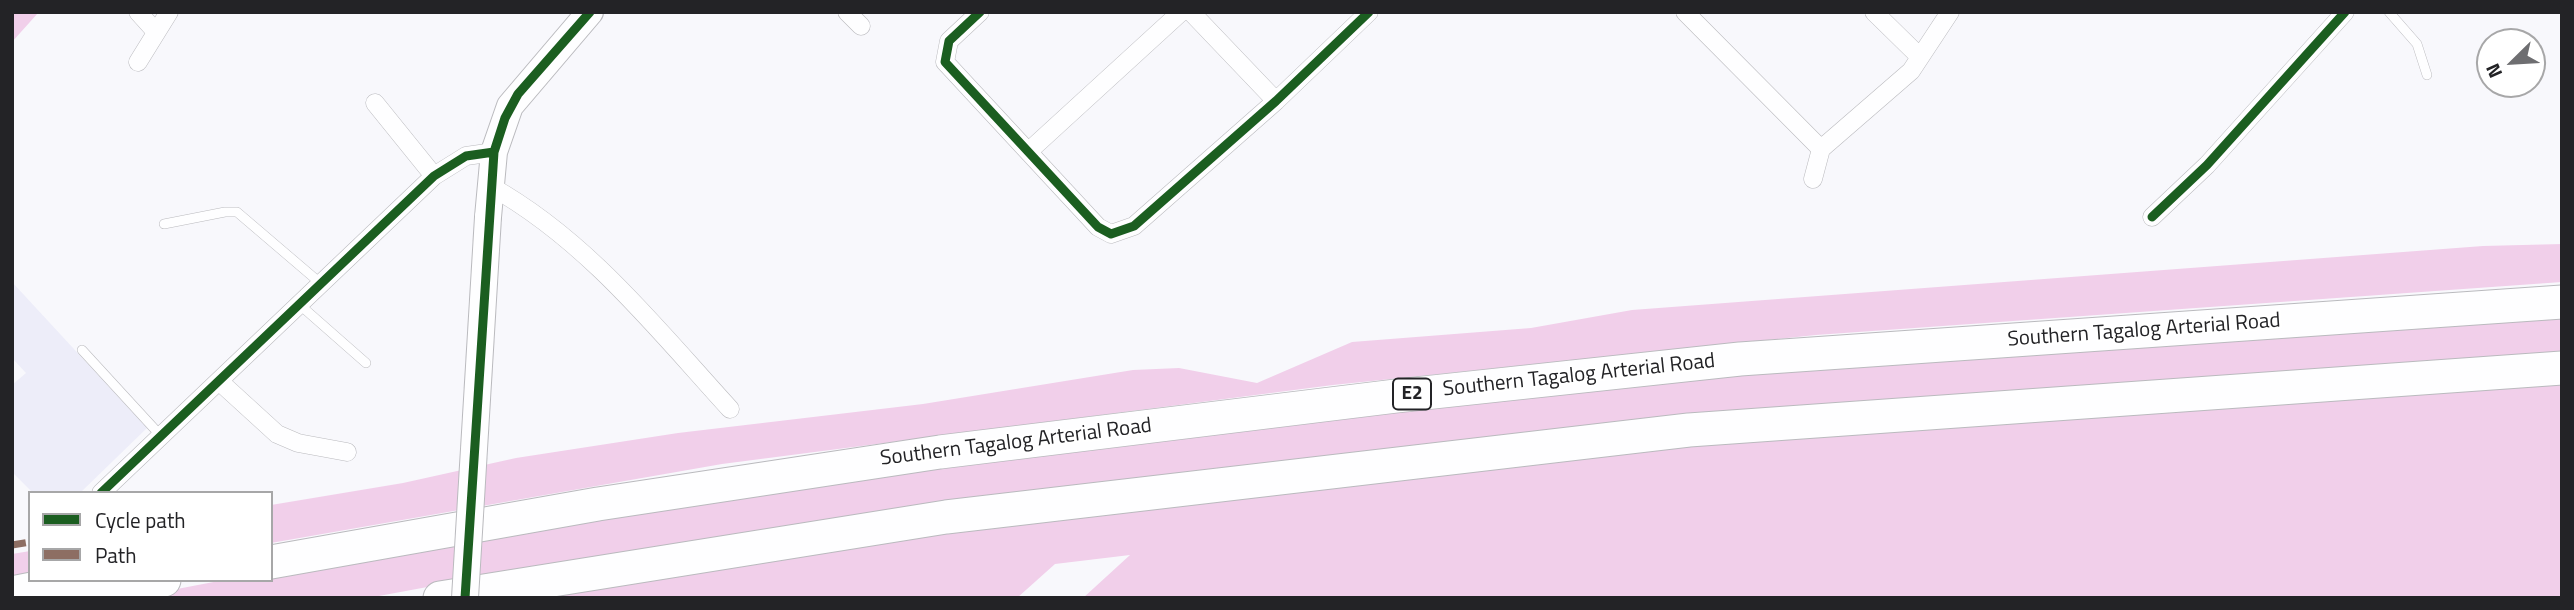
<!DOCTYPE html>
<html>
<head>
<meta charset="utf-8">
<style>
  body { margin:0 }
  #map { position:relative; width:2574px; height:610px; overflow:hidden; background:#f8f8fc; font-family:"Titillium Web",sans-serif }
  canvas { display:block }
  .frame { position:absolute; inset:0; border:14px solid #232326; pointer-events:none }
  .legend { position:absolute; left:28px; top:491px; width:245px; height:91px; box-sizing:border-box; background:#fff; border:2px solid #a7a7a8; margin:0; padding:9px 12px; list-style:none; font-size:21px; color:#232326 }
  .legend li { display:flex; align-items:center; gap:14px; height:35px }
  .legend b { width:35px; border:2px solid #a7a7a8 }
  .north { position:absolute; left:2476px; top:28px; width:70px; height:70px; box-sizing:border-box; background:#fff; border:2px solid #a7a7a8; border-radius:50%; rotate:246deg; font-size:19px; font-weight:700; line-height:28px; text-align:center; color:#232326 }
  .north::after { content:''; display:block; margin:auto; width:24px; height:32px; background:#6e6e71; clip-path:polygon(50% 0,100% 100%,50% 72%,0 100%) }
</style>
</head>
<body>
<div id="map">
<canvas width="2574" height="610"></canvas>
<div class="frame"></div>
<ul class="legend">
<li><b style="height:9px;background:#1b5e20"></b>Cycle path</li>
<li><b style="height:9px;background:#8d6e63"></b>Path</li>
</ul>
<div class="north">N</div>
</div>
<script>
const ctx = document.querySelector('canvas').getContext('2d');
ctx.lineJoin = 'round';
function fill(path, color) { ctx.fillStyle = color; ctx.fill(path, 'evenodd'); }
function stroke(path, color, width, dash) { ctx.strokeStyle = color; ctx.lineWidth = width; ctx.lineCap = dash ? 'butt' : 'round'; ctx.setLineDash(dash || []); ctx.stroke(path); }
function drawText(font, color, halo, rows, align = 'center') {
  ctx.font = font + ' "Titillium Web",sans-serif'; ctx.lineWidth = 5; ctx.setLineDash([]); ctx.textBaseline = 'middle'; ctx.strokeStyle = halo; ctx.fillStyle = color; for (const [text, x, y, turn = 0] of rows) {
    ctx.save(); ctx.translate(x, y); ctx.rotate((+turn || 0) * Math.PI / 180); ctx.textAlign = isNaN(turn) ? turn : align; if (halo) ctx.strokeText(text, 0, 0); ctx.fillText(text, 0, 0); ctx.restore();
  }
}
const built = new Path2D(`
  M12,282L147,428L80,493H33L12,472V385L26,373L12,358Z`);
const green = new Path2D(`
  M12,12L38,13L12,42Z
  M2562,244V282L1816,335L1333,385L722,464L271,543V505L403,483L516,458L678,433L923,404L1133,370L1179,368L1257,383L1352,342L1531,328L1632,310L2483,246Z
  M2562,311V355L2507,357L503,573L368,598H130L224,580H271V572L934,463L1736,370Z
  M2562,383V598H1083L1130,555L1055,564L1017,598H519L939,529L1688,443Z
  M30,551V578L12,581V554Z`);
const lane = new Path2D(`
  M2389,12L2417,44L2427,75
  M164,224L225,212H237L319,282
  M300,305L366,363
  M82,350L161,436`);
const street = new Path2D(`
  M138,12L156,32
  M847,12L861,26
  M980,12L949,41L945,62L1098,227L1111,234L1134,226L1276,101L1369,12
  M1191,12L1276,101
  M1685,12L1821,149
  M1874,12L1920,57
  M138,62L169,12
  M375,103L434,176
  M1029,151L1181,12
  M1813,179L1821,149L1911,71L1950,12
  M490,186C586,239 657,329 730,409
  M2152,217L2207,165L2345,12
  M220,382L277,434L298,443L347,452
  M101,493L434,176L466,156L494,152`);
const secondary = new Path2D(`
  M488,217L494,152L510,106L590,12`);
const highway = new Path2D(`
  M271,562L598,504L940,452L1396,396L1740,359L2562,302
  M12,593L78,580
  M73,598L164,580
  M440,598L946,517L1689,430L2562,368`);
const secondaryBridge = new Path2D(`
  M465,598L488,217`);
const quiet = new Path2D(`
  M12,545L30,542`);
const cycleway = new Path2D(`
  M980,12L949,41L945,62L1098,227L1111,234L1134,226L1276,101L1369,12
  M2152,217L2207,165L2345,12
  M101,493L434,176L466,156L494,152
  M465,598L494,152L505,118L518,94L590,12`);
const shields = [
  [1412,394,38]
];
const shieldNames = [
  ["E2",1412,394]
];
const streetNames = [
  ["Southern Tagalog Arterial Road",2144,331,-4],
  ["Southern Tagalog Arterial Road",1579,376,-6],
  ["Southern Tagalog Arterial Road",1016,443,-7]
];
fill(built, '#ededf9');
fill(green, '#f1cfea');
stroke(lane, '#bababe', 10);
stroke(street, '#bababe', 19);
stroke(secondary, '#bababe', 28);
stroke(highway, '#bababe', 35);
stroke(lane, '#fefeff', 9);
stroke(street, '#fefeff', 18);
stroke(secondary, '#fefeff', 26);
stroke(highway, '#fefeff', 33);
stroke(secondaryBridge, '#bababe', 28, []);
stroke(secondaryBridge, '#fefeff', 26);
stroke(quiet, '#8d6e63', 7, [14, 7]);
stroke(cycleway, '#1b5e20', 9);
for (const [x, y, w] of shields) { const box = new Path2D(); box.roundRect(x - w / 2, y - 15.5, w, 31, 5); ctx.fillStyle = '#fff'; ctx.fill(box); stroke(box, '#232326', 2); }
drawText('bold 19px', '#232326', null, shieldNames);
drawText('21px', '#232326', '#fff', streetNames);
</script>
</body>
</html>
